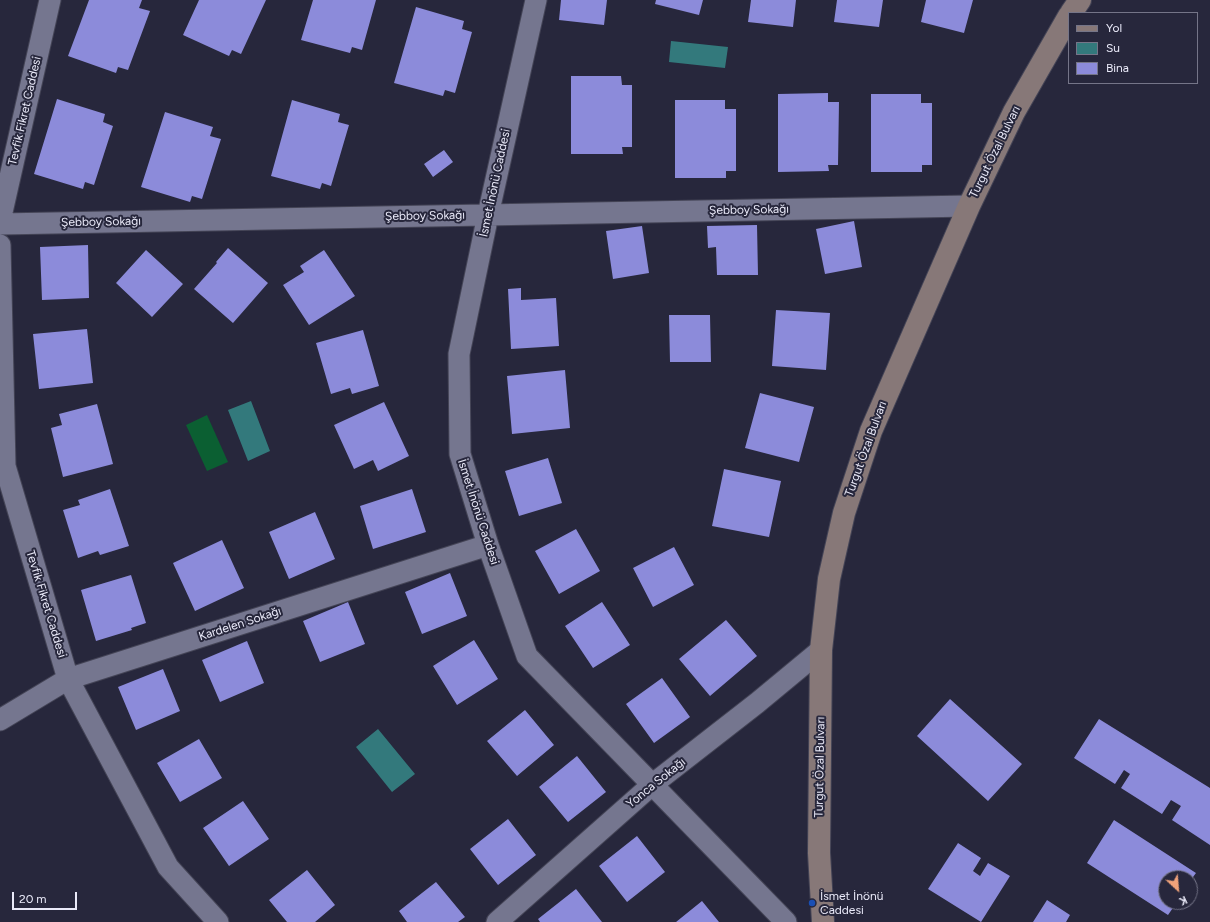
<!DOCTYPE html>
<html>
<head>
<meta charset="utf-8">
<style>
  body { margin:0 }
  #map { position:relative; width:1210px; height:922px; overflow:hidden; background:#27273c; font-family:Figtree,sans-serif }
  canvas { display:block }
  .legend { position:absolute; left:1068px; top:12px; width:130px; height:72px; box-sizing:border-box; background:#27273c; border:1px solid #757588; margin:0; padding:5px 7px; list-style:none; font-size:12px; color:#eaeaf9 }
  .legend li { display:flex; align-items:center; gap:8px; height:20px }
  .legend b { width:20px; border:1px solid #757588 }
  .north { position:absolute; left:1158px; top:870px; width:40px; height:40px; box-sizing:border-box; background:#27273c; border:1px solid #757588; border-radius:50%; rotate:154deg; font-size:11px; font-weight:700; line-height:16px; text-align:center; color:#eaeaf9 }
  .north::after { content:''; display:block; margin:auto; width:14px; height:18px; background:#f0a27a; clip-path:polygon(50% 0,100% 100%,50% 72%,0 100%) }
  .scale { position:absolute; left:12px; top:892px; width:65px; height:18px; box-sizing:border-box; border:2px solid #eaeaf9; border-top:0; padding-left:5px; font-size:12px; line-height:14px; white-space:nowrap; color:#eaeaf9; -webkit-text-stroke:3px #27273c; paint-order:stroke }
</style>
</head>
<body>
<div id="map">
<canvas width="1210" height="922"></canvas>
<ul class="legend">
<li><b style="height:5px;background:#877878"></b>Yol</li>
<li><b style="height:11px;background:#33797c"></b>Su</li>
<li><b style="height:11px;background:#8c8bda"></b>Bina</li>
</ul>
<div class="north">K</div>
<div class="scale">20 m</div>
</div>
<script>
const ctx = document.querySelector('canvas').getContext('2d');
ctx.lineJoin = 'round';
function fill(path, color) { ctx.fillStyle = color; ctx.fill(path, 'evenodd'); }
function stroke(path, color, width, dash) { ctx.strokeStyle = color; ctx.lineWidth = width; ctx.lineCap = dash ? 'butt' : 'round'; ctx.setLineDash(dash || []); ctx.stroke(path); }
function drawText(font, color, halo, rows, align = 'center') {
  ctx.font = font + ' Figtree,sans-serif'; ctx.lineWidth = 4; ctx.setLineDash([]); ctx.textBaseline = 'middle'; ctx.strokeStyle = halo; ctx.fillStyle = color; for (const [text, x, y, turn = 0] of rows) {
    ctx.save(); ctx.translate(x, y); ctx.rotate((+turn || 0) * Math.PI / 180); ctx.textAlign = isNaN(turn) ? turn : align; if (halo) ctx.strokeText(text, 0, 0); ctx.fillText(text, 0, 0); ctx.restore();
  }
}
const green = new Path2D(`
  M207,415L228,462L207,471L186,425Z`);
const water = new Path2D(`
  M671,41L728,47L725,68L669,62Z
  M251,401L270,451L248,461L228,410Z
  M378,729L415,774L392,792L356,747Z`);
const building = new Path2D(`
  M89,0H142L139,8L150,11L128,70L118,67L116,73L68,56Z
  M199,0H266L241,54L232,50L229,56L183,35Z
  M313,0H376L362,50L352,47L350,53L301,40Z
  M561,0H607L604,25L559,20Z
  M656,0H703L699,15L655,4Z
  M751,0H796L793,27L748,22Z
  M837,0H883L879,27L834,22Z
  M926,0H973L964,33L921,22Z
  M416,7L464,21L462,29L472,32L455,93L445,90L443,96L394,83Z
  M571,76H621L622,85H632V147H622L623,154H571Z
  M828,93V102H839L838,165H828L829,171L778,172V94Z
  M871,94H921V103H932V165H922V172H871Z
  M57,99L105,114L103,122L113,126L94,185L85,182L83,189L34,174Z
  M292,100L340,114L338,122L349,125L331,186L322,183L320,189L271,176Z
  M675,100H725V109H736V171H726V178H675Z
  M165,112L213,127L210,136L221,139L202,199L192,196L190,202L141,187Z
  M444,150L453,162L433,177L424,164Z
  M854,221L862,267L825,274L816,229Z
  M757,225L758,275H717L716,247L708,248L707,226Z
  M642,226L649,273L613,279L606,231Z
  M88,245L89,298L42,300L40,247Z
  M228,248L268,283L233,323L194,289L217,263L216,262Z
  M146,250L183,284L152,317L116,283Z
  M324,250L355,296L309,325L283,285L304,272L300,266Z
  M521,288V300L556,298L559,346L511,349L508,289Z
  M776,310L830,313L826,370L772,366Z
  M669,315H710L711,362H670Z
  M87,329L93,383L39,389L33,334Z
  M363,330L379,386L352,394L350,388L331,394L316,343Z
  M565,370L570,428L512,434L507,376Z
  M760,393L814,407L799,462L745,448Z
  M384,402L409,456L378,471L373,460L354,469L334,425Z
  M97,404L113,464L63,477L51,428L62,425L59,414Z
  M548,458L562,503L519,516L505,471Z
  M724,469L781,481L769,537L712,526Z
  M110,489L129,546L100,555L98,551L78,558L63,510L80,505L78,500Z
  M412,489L426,532L373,549L360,506Z
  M315,512L335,559L289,579L269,532Z
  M576,529L600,571L559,594L535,551Z
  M222,540L244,588L195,611L173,563Z
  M674,547L694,585L653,607L633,568Z
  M450,573L467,616L422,634L405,592Z
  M131,575L146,623L131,628L132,630L96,641L81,590Z
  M348,602L365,644L320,662L303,621Z
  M602,602L630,645L593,668L565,626Z
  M726,620L757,656L710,696L679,659Z
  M474,640L498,679L457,705L433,666Z
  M247,641L264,683L220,702L202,660Z
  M163,669L180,711L136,730L118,687Z
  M662,678L690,717L654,743L626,704Z
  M950,699L1022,764L988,801L917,736Z
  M525,710L554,745L517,776L487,741Z
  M1099,719L1210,788V845L1172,820L1181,806L1171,800L1162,814L1121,788L1130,774L1124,770L1115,784L1074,758Z
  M199,739L222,778L180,802L157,763Z
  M577,756L606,792L568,822L539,787Z
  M243,801L269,839L229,866L203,828Z
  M508,819L536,855L498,885L470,849Z
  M1114,820L1196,873L1190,881V878H1166V902H1177L1168,915L1087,863Z
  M637,836L665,872L627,902L599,866Z
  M958,843L981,858L973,871L980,876L988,863L1010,876L981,922L928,889Z
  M307,870L335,905L315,922H287L269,900Z
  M436,882L465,917L458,922H407L399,911Z
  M576,889L602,922H540L538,919Z
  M1047,900L1070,915L1066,922H1033Z
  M702,901L719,922H676Z`);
const street = new Path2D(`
  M536,0L488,215L459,354L460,454L488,545L527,656L786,922
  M0,221L50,0
  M0,224L969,206
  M0,245L5,466L68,679L168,867L218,922
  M0,720L68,679L488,545
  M497,922L653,784L757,703L821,650`);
const secondary = new Path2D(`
  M1071,13L1080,0
  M823,922L819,853L821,650L829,579L844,513L871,431L969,206L1014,112L1069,16`);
const markers = [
  [812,903,4,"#1a4fb4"]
];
const streetNames = [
  ["Tevfik Fikret Caddesi",25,111,-77],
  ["Turgut Özal Bulvarı",995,152,-64],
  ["İsmet İnönü Caddesi",495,183,-78],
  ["Şebboy Sokağı",749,210,-1],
  ["Şebboy Sokağı",425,216,-1],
  ["Şebboy Sokağı",101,222,-1],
  ["Turgut Özal Bulvarı",866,449,-70],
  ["İsmet İnönü Caddesi",478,512,72],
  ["Tevfik Fikret Caddesi",46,604,73],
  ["Kardelen Sokağı",240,624,-18],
  ["Turgut Özal Bulvarı",820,767,-89],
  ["Yonca Sokağı",656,783,-39]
];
const poiNames = [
  ["İsmet İnönü",820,896],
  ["Caddesi",820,910]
];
fill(green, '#0b5f32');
fill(water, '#33797c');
fill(building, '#8c8bda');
stroke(street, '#444456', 23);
stroke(secondary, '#444456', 24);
stroke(street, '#75768f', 21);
stroke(secondary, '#877878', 22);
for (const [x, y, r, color] of markers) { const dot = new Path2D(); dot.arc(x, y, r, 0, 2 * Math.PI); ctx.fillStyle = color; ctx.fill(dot); stroke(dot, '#27273c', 1.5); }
drawText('12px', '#eaeaf9', '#27273c', streetNames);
drawText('12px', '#eaeaf9', '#27273c', poiNames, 'left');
</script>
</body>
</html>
